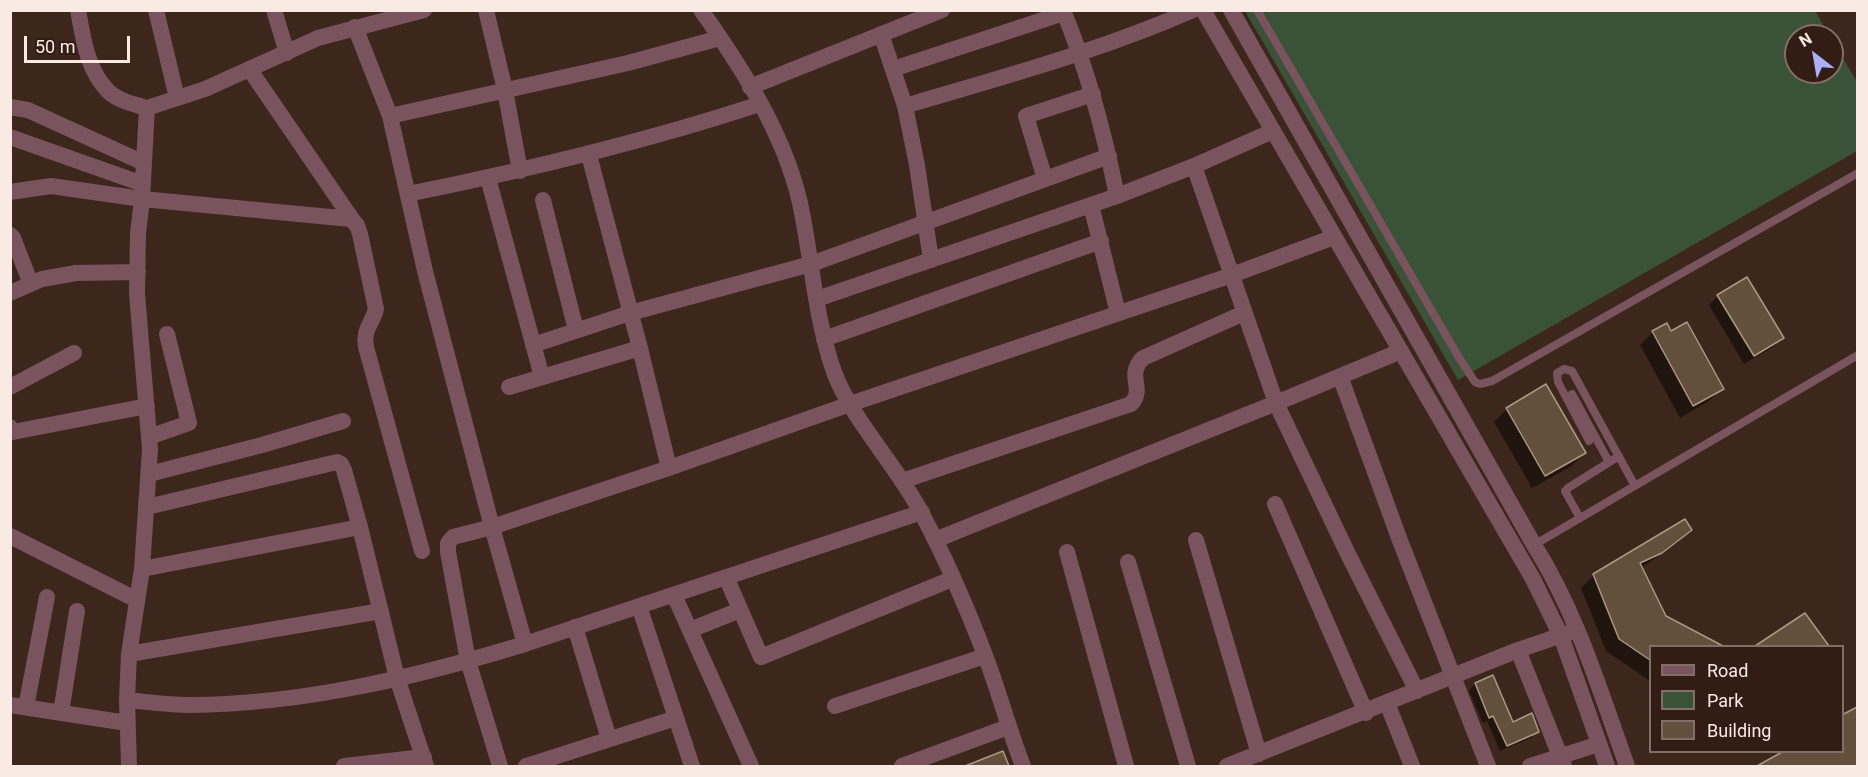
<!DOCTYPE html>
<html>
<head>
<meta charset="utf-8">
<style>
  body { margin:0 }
  #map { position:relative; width:1868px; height:777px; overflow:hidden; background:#3d261c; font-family:Roboto,sans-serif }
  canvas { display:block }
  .frame { position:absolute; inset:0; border:12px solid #f9eae3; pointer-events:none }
  .legend { position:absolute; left:1649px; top:645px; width:195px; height:108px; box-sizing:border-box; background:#321c13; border:2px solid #826e66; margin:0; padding:8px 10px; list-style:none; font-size:18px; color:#f9eae3 }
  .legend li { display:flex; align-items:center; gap:12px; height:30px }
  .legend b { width:30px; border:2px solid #826e66 }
  .north { position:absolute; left:1784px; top:24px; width:60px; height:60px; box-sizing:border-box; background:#321c13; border:2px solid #826e66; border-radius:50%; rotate:329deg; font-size:16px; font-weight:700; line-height:24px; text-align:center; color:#f9eae3 }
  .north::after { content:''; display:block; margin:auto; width:21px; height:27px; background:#adaffb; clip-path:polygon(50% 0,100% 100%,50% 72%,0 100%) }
  .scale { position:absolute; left:24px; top:36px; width:106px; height:27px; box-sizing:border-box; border:3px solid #f9eae3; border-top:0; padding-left:8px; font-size:18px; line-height:21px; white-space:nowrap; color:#f9eae3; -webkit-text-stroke:4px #321c13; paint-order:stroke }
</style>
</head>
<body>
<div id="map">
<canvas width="1868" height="777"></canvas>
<div class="frame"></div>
<ul class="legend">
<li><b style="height:8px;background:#79535d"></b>Road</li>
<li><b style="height:16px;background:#395238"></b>Park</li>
<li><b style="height:16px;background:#62503c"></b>Building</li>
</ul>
<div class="north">N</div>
<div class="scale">50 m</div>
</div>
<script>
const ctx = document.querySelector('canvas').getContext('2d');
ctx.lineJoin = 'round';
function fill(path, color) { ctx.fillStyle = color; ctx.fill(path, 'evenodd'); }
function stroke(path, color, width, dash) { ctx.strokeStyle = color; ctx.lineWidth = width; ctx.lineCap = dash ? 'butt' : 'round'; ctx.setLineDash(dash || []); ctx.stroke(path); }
const green = new Path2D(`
  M1245,11H1815L1830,36H1796V72H1832V39L1857,82V151L1458,380Z`);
const shadow = new Path2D(`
  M1718,296L1782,337L1773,347L1744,364L1709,305Z
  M1666,325L1671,333L1722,389L1709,401L1680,418L1640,345L1652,333Z
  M1546,386L1584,453L1572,466L1532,488L1494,422L1506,410Z
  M1690,530L1677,543L1641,568L1665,618L1720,646H1650V681L1606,651L1581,588L1594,575Z
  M1804,615L1827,646H1758Z
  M1492,677L1512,724L1537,731L1531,738L1500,751L1487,721L1483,723L1469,691L1475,684Z
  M1858,708V766H1759L1785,752H1842V717Z
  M1002,753L1008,766H968H969Z`);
const building = new Path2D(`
  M1747,277L1784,338L1754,356L1717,295Z
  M1687,322L1724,389L1693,406L1652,331L1667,323L1671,331Z
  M1546,384L1586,453L1545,476L1506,408Z
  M1685,519L1692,530L1662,553L1640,563L1666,616L1723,646H1650V660L1619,639L1593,574Z
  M1805,613L1829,646H1755Z
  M1493,675L1513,722L1532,713L1539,732L1507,746L1493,716L1489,718L1475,683Z
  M1857,707V766H1757L1782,752H1842V715Z
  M1003,751L1009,766H965Z`);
const service = new Path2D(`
  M1257,10L1458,356L1475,382L1480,384L1492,381L1858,173
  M1572,394L1609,462
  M1589,441L1558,382L1557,373L1564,369L1572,371L1635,486
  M1580,518L1565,491L1568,488L1619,456
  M1534,545L1858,355`);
const minor = new Path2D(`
  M78,10C83,38 87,70 108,91C118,101 134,104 147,108L142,199L138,233L137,294L150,449L142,569L129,654L127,700L129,766
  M156,10L177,98
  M274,10L287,53
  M486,10L505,90L520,171
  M701,10C742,68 784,133 800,203C812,259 815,318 834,372C852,420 898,467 922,514C946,559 967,608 985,655C999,692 1009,730 1023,766
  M1063,10C1088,71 1104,132 1117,196L1194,166L1273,131
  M355,27L390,116L425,271L492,527L525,644
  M881,34L905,106L917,165L931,260
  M893,69L1064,13
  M250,70L356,225
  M750,87L942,10
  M905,106C1002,77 1100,51 1193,10
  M10,107L28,110L144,163
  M147,108L205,89L318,38L424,10
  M390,116L628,63L720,38
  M10,137L143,184
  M589,155L640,348L669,468
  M1194,166L1276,403L1347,552L1417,691
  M488,178L542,377
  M1045,179L1026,116L1093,94
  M10,192L51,186L142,199L351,219L357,225L360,234L376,309C372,325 363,328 366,347L422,551
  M408,194C527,170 644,142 760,104
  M543,200L576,330
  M1091,205L1118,313
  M10,235L13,238L31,284
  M10,293L42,279L76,273L138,272
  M817,299L1117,196
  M824,339L1101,241
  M533,345L630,313L811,264L1109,156
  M1340,376L1399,538L1488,766
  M10,387L74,353
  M509,387L640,348
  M10,427L13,432L147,406
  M149,437L189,423L167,334
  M149,474L262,445L343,421
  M902,481L1131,404C1146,388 1125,376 1143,358L1244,313
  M1275,504L1366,713
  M147,507L337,462L341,464L344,470L360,527
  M10,536L137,600
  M935,540L1276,403L1401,351
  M1196,540L1259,754
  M1067,552L1126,766
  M1128,562L1188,766
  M142,569L360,527L397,678L426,766
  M726,577L761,657L952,579
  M674,595L751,766
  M639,606L692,766
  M575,627L609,739
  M690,630L740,610
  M1518,650L1564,766
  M129,654L381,611
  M127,700C148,702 169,705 190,705C305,704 416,677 525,644L922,512
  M1387,703L1412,766
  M10,705L127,723
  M835,706L985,656
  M26,707L47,597
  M61,713L77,611
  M344,766L424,757
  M500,766L468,661L448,552V543L453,537L492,527L669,468L850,404L1232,275L1334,237
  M526,766L676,718
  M902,766L1008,727
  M1227,766L1518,650L1574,631
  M1530,766L1599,744`);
const tertiary = new Path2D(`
  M1203,10L1533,579L1561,636L1607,766
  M1231,10L1534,545C1577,613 1600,691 1627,766`);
fill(green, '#395238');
fill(shadow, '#0007');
fill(building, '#62503c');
stroke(building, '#ac9882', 1.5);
stroke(service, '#79535d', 8);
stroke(minor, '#79535d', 16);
stroke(tertiary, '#79535d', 16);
</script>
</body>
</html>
